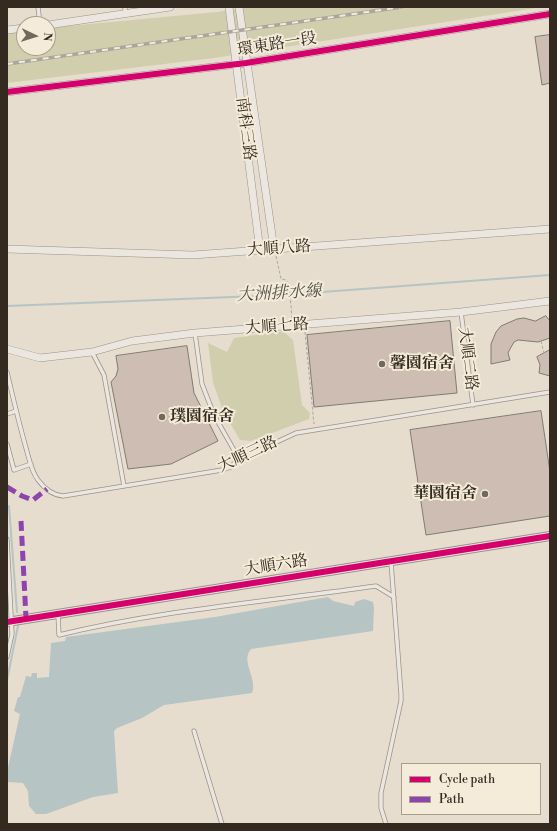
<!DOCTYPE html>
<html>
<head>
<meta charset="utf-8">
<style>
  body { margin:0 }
  #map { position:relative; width:557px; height:831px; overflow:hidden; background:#e6ddcf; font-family:"Libre Bodoni",serif }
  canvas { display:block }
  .frame { position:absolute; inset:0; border:8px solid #342a20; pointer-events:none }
  .legend { position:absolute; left:401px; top:763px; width:140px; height:52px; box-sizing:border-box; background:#f5ebd9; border:1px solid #a89e8f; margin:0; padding:5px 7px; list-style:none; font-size:12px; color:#342a20 }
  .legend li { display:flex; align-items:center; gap:8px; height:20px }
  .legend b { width:20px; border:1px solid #a89e8f }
  .north { position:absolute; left:16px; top:16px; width:40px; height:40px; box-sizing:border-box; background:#f5ebd9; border:1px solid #a89e8f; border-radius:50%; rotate:94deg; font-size:11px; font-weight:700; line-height:16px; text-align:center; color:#342a20 }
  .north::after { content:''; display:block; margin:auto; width:14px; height:18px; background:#72695d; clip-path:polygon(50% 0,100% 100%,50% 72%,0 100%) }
</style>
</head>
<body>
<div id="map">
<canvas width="557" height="831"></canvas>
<div class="frame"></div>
<ul class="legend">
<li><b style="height:5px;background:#d6006c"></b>Cycle path</li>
<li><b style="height:5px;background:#8e44ad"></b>Path</li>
</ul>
<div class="north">N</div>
</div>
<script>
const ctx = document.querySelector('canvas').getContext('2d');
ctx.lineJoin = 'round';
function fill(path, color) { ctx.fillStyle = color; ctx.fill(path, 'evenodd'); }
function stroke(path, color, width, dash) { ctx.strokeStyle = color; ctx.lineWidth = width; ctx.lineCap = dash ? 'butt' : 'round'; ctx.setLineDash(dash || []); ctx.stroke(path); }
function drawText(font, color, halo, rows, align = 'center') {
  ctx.font = font + ' "Libre Bodoni","Noto Serif TC",serif'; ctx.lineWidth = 4; ctx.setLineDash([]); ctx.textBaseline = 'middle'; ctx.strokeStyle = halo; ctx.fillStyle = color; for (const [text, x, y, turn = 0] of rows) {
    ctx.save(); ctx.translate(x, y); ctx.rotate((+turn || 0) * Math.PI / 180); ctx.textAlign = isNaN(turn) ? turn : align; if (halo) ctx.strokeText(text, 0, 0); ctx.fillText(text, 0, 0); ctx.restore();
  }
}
const green = new Path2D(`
  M249,7H542L214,58L7,83V32L24,31V48H48V28L217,12Z
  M283,331L293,340L302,405L310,413L309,419L251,441L240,440L224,413L213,383L208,343L227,352L234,338Z`);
const water = new Path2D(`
  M328,597L333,601L354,606L355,602L364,599L373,602L374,608L373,631L251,649C240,661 258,679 252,693L164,705L142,718L117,728L114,731L118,793L93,797L46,814H36L29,806L28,791L23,783L7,782V772L20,714L14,711L18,697H20L26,676L31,677L32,673H37V678L49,677L51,643L65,641L66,637L215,617Z`);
const stream = new Path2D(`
  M7,306L282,295L550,275
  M9,506L17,612
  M7,680L18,626`);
const building = new Path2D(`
  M550,35V83L542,85L535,37Z
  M546,316L550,321V338L538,342L518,340L514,342L510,349L508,353L510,360L491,364V344L496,332L501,326L517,319L524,318L535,321Z
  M450,321L457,393L314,407L307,335Z
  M187,346L194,393L218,441L171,464L128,469L111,382L116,376L118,369L116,356Z
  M550,350V376L539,373L540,365L537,357Z
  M541,411L550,472V516L426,535L410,430Z`);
const path = new Path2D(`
  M276,256L281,279L286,280L289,284L292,318
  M305,332L314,424
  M541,341L544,353`);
const service = new Path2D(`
  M38,7L40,24
  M125,7V13
  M461,312L473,405
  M195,333L202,384L214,415L239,459
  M92,352L104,375L124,486
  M7,372C13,398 19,423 26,448C29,458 31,471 38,480C44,488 52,495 63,496L222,470L231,467L236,461L296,433L550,392
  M7,414L16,411
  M7,444L14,470L31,464
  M7,539L12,634L7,657
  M58,614L59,635C162,610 270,601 376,586L394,597
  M194,731L222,824
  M386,824L381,808V793L401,701V694L391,562`);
const minor = new Path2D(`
  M229,7L260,251
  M239,7L274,249
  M48,25L170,7
  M7,30L24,28
  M7,92L246,63L550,14
  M7,249L193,255L550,229
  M7,349L40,358L92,352L132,341L195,333L461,312L550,301`);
const tertiary = new Path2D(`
  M7,622L550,536`);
const rail = new Path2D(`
  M7,64L402,7`);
const quiet = new Path2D(`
  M7,487L22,496L33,500L47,489
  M21,521L26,618`);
const cycleway = new Path2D(`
  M7,92L246,63L550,14
  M7,622L550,536`);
const markers = [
  [382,364,4,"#72695d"],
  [162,417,4,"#72695d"],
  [485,494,4,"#72695d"]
];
const streetNames = [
  ["環東路一段",277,45,-9],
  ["南科三路",245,129,83],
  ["大順八路",279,249,-4],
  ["大順七路",277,327,-4],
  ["大順二路",467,359,83],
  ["大順三路",248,455,-25],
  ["大順六路",276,566,-9]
];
const poiNames = [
  ["馨園宿舍",390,364],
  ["璞園宿舍",170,417],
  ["華園宿舍",477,494,"right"]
];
const waterNames = [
  ["大洲排水線",279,294,-3]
];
fill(green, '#d1cead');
fill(water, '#b6c4c4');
stroke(stream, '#b6c4c4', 2);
fill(building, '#cebdb2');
stroke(building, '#807b73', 1);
stroke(service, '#9a938a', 5);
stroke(minor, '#9a938a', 8);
stroke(tertiary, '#9a938a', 10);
stroke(path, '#aaa69f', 1, [3, 2]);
stroke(service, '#ebe6df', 3.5);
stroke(minor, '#ebe6df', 7);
stroke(tertiary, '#ebe6df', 8);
stroke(rail, '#aaa69f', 3.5);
stroke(rail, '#f5ebd9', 2, [6]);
stroke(quiet, '#8e44ad', 5, [10, 5]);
stroke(cycleway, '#d6006c', 6);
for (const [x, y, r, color] of markers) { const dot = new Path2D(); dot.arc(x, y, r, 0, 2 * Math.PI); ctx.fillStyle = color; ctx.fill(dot); stroke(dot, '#f5ebd9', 1.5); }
drawText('16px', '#342a20', '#f5ebd9', streetNames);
drawText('bold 16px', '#342a20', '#f5ebd9', poiNames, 'left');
drawText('italic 17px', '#4f4e48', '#f5ebd9', waterNames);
</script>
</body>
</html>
